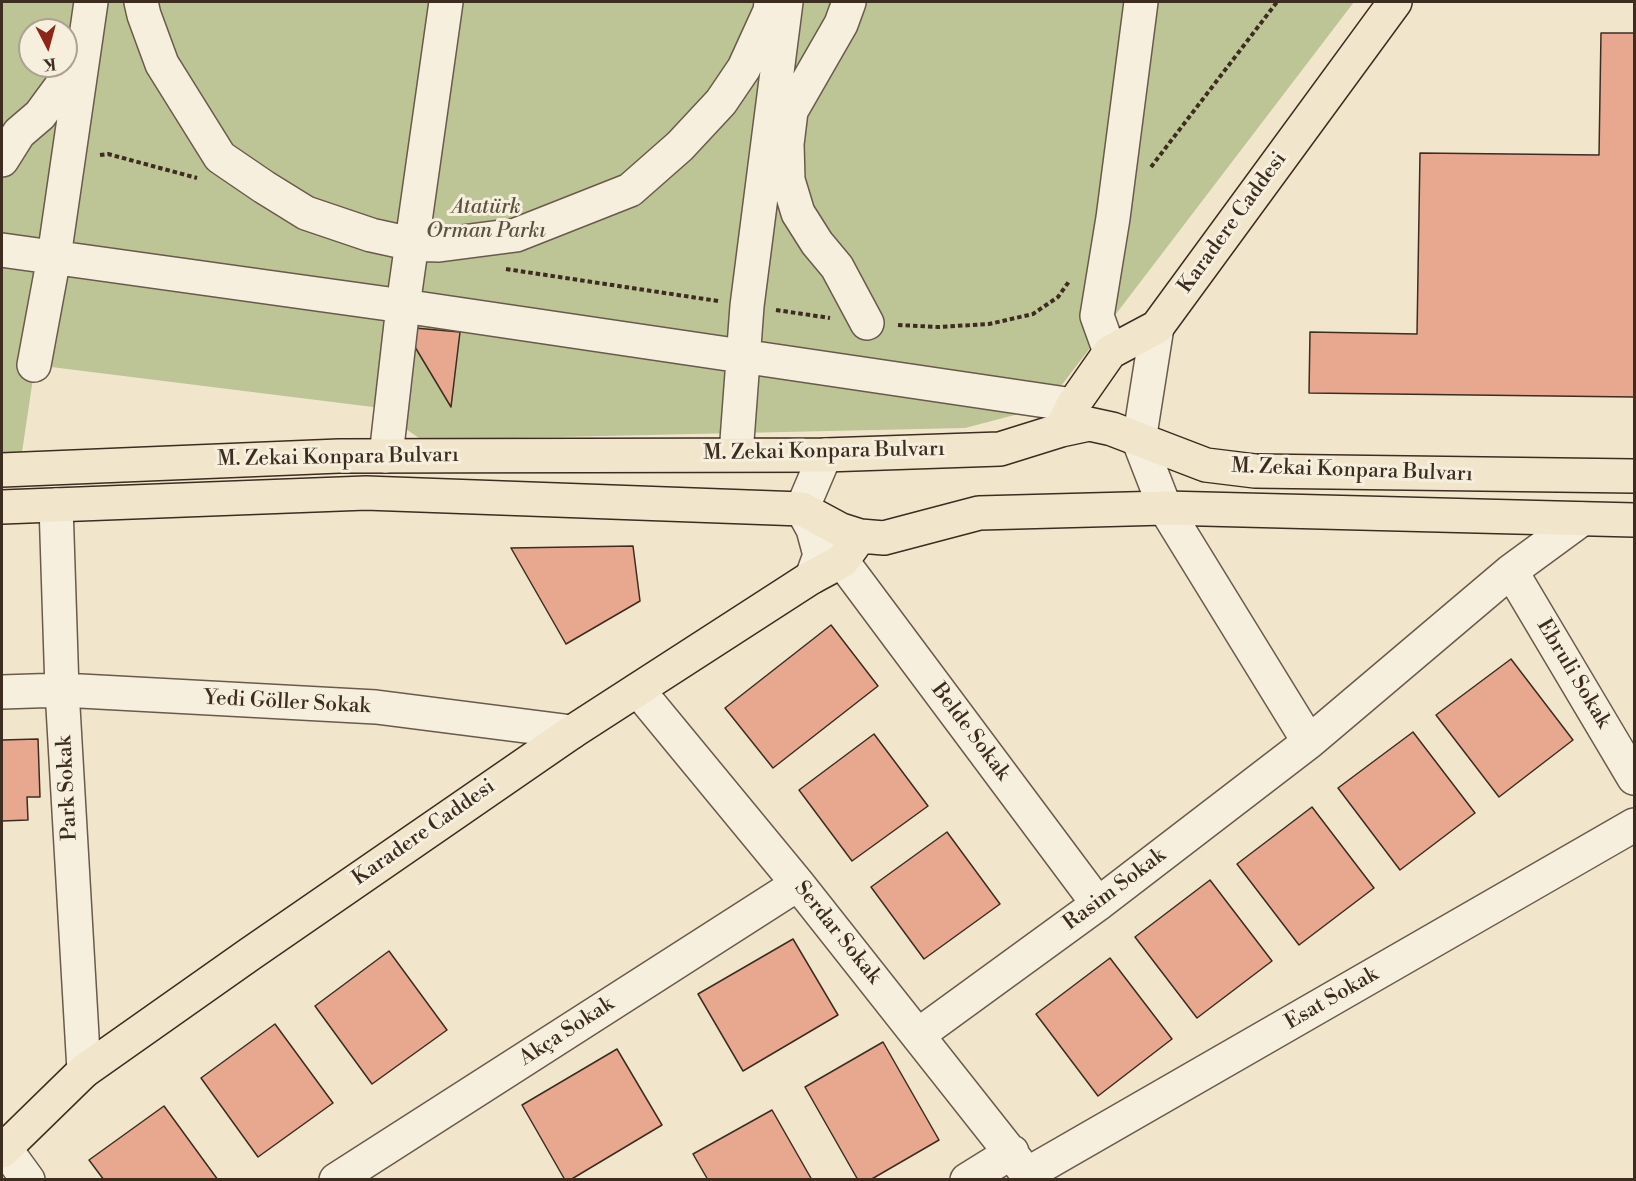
<!DOCTYPE html>
<html>
<head>
<meta charset="utf-8">
<style>
  body { margin:0 }
  #map { position:relative; width:1636px; height:1181px; overflow:hidden; background:#f1e6cc; font-family:"Libre Bodoni",serif }
  canvas { display:block }
  .frame { position:absolute; inset:0; border:3px solid #3d2c20; pointer-events:none }
  .north { position:absolute; left:18px; top:18px; width:60px; height:60px; box-sizing:border-box; background:#f6efde; border:2px solid #aca192; border-radius:50%; rotate:174deg; font-size:16px; font-weight:700; line-height:24px; text-align:center; color:#3d2c20 }
  .north::after { content:''; display:block; margin:auto; width:21px; height:27px; background:#8f2418; clip-path:polygon(50% 0,100% 100%,50% 72%,0 100%) }
</style>
</head>
<body>
<div id="map">
<canvas width="1636" height="1181"></canvas>
<div class="frame"></div>
<div class="north">K</div>
</div>
<script>
const ctx = document.querySelector('canvas').getContext('2d');
ctx.lineJoin = 'round';
function fill(path, color) { ctx.fillStyle = color; ctx.fill(path, 'evenodd'); }
function stroke(path, color, width, dash) { ctx.strokeStyle = color; ctx.lineWidth = width; ctx.lineCap = dash ? 'butt' : 'round'; ctx.setLineDash(dash || []); ctx.stroke(path); }
function drawText(font, color, halo, rows, align = 'center') {
  ctx.font = font + ' "Libre Bodoni",serif'; ctx.lineWidth = 6; ctx.setLineDash([]); ctx.textBaseline = 'middle'; ctx.strokeStyle = halo; ctx.fillStyle = color; for (const [text, x, y, turn = 0] of rows) {
    ctx.save(); ctx.translate(x, y); ctx.rotate((+turn || 0) * Math.PI / 180); ctx.textAlign = isNaN(turn) ? turn : align; if (halo) ctx.strokeText(text, 0, 0); ctx.fillText(text, 0, 0); ctx.restore();
  }
}
const green = new Path2D(`
  M2,2H1354L1045,407L965,428L422,440L373,407L35,365L22,452H2ZM30,30H66V66H30Z`);
const building = new Path2D(`
  M1601,33H1634V397L1309,393L1310,332L1417,334L1420,153L1599,155Z
  M403,327L460,332L451,407Z
  M633,546L640,601L566,644L511,548Z
  M831,625L878,686L773,768L725,708Z
  M1511,659L1573,740L1499,797L1436,715Z
  M1413,732L1475,813L1400,870L1338,788Z
  M874,734L928,806L852,861L799,790Z
  M38,739L40,797H27L28,820L2,821V740Z
  M1312,807L1374,888L1299,945L1237,864Z
  M947,832L1000,904L924,959L871,887Z
  M1210,880L1272,961L1197,1018L1135,937Z
  M793,939L838,1015L743,1071L698,994Z
  M389,951L447,1030L372,1084L315,1006Z
  M1110,958L1172,1039L1098,1096L1036,1014Z
  M275,1024L333,1103L258,1157L201,1078Z
  M883,1042L939,1140L870,1180H858L805,1087Z
  M617,1049L662,1125L570,1180H565L522,1105Z
  M164,1106L218,1180H104L89,1160Z
  M772,1110L812,1180H708L693,1154Z`);
const path = new Path2D(`
  M100,155L108,154L197,178
  M1151,167L1277,2
  M506,269L718,301
  M776,310L830,318
  M898,325L938,327L989,324L1033,314L1058,297L1070,280`);
const minor = new Path2D(`
  M141,2L144,15L162,64L220,157L264,187L306,213L371,235L412,244L439,245L516,235L630,190L680,146L721,102L744,68L770,11L771,2
  M849,2L841,24L791,111L787,144L788,180L798,213L817,243L837,267L867,323
  M2,160L19,133L40,115L65,81L72,57
  M2,250L403,306L1073,405
  M1157,327L1139,441L1165,508L1309,742L1511,571L1582,519
  M1110,352L1097,316L1113,218L1141,2
  M34,365L54,257L91,2
  M736,454L747,306L786,2
  M386,456L403,306L446,2
  M56,505L62,690L84,1071
  M842,561L1098,904
  M1511,571L1634,778
  M812,577L820,555L813,529L802,509L825,455
  M638,690L798,884L1032,1180
  M2,692L62,690L376,707L572,732
  M918,1035L1098,904L1309,742
  M4,1147L28,1180
  M1029,1173L1634,825
  M336,1180L798,884
  M967,1180L1012,1152`);
const major = new Path2D(`
  M1061,430L1073,405L1110,352L1157,327L1395,2
  M2,470L339,456L825,455L1000,449L1061,430L1089,424L1112,429L1206,465L1255,471L1634,476
  M2,507L366,493L802,509L841,530L860,536L884,538L979,513L1165,508L1634,520
  M2,1151L84,1071L250,954L572,732L812,577L842,561L860,536`);
const parkNames = [
  ["Atatürk",486,208],
  ["Orman Parkı",486,232]
];
const streetNames = [
  ["Karadere Caddesi",1233,223,-54],
  ["M. Zekai Konpara Bulvarı",824,452,-1],
  ["M. Zekai Konpara Bulvarı",338,458,-1],
  ["M. Zekai Konpara Bulvarı",1352,471,2],
  ["Ebruli Sokak",1573,674,59],
  ["Yedi Göller Sokak",287,703,3],
  ["Belde Sokak",970,732,53],
  ["Park Sokak",68,788,-93],
  ["Karadere Caddesi",424,833,-35],
  ["Rasim Sokak",1115,890,-37],
  ["Serdar Sokak",837,933,51],
  ["Esat Sokak",1332,999,-30],
  ["Akça Sokak",567,1032,-33]
];
fill(green, '#bdc496');
fill(building, '#e8a890');
stroke(building, '#3d2c20', 1.5);
stroke(minor, '#6a5a4b', 36);
stroke(major, '#3d2c20', 36);
stroke(path, '#3d2c20', 4, [4.5, 3]);
stroke(minor, '#f6efde', 33);
stroke(major, '#f1e6cc', 33);
drawText('italic 21px', '#5d523e', '#f6efde', parkNames);
drawText('21px', '#3d2c20', '#f6efde', streetNames);
</script>
</body>
</html>
